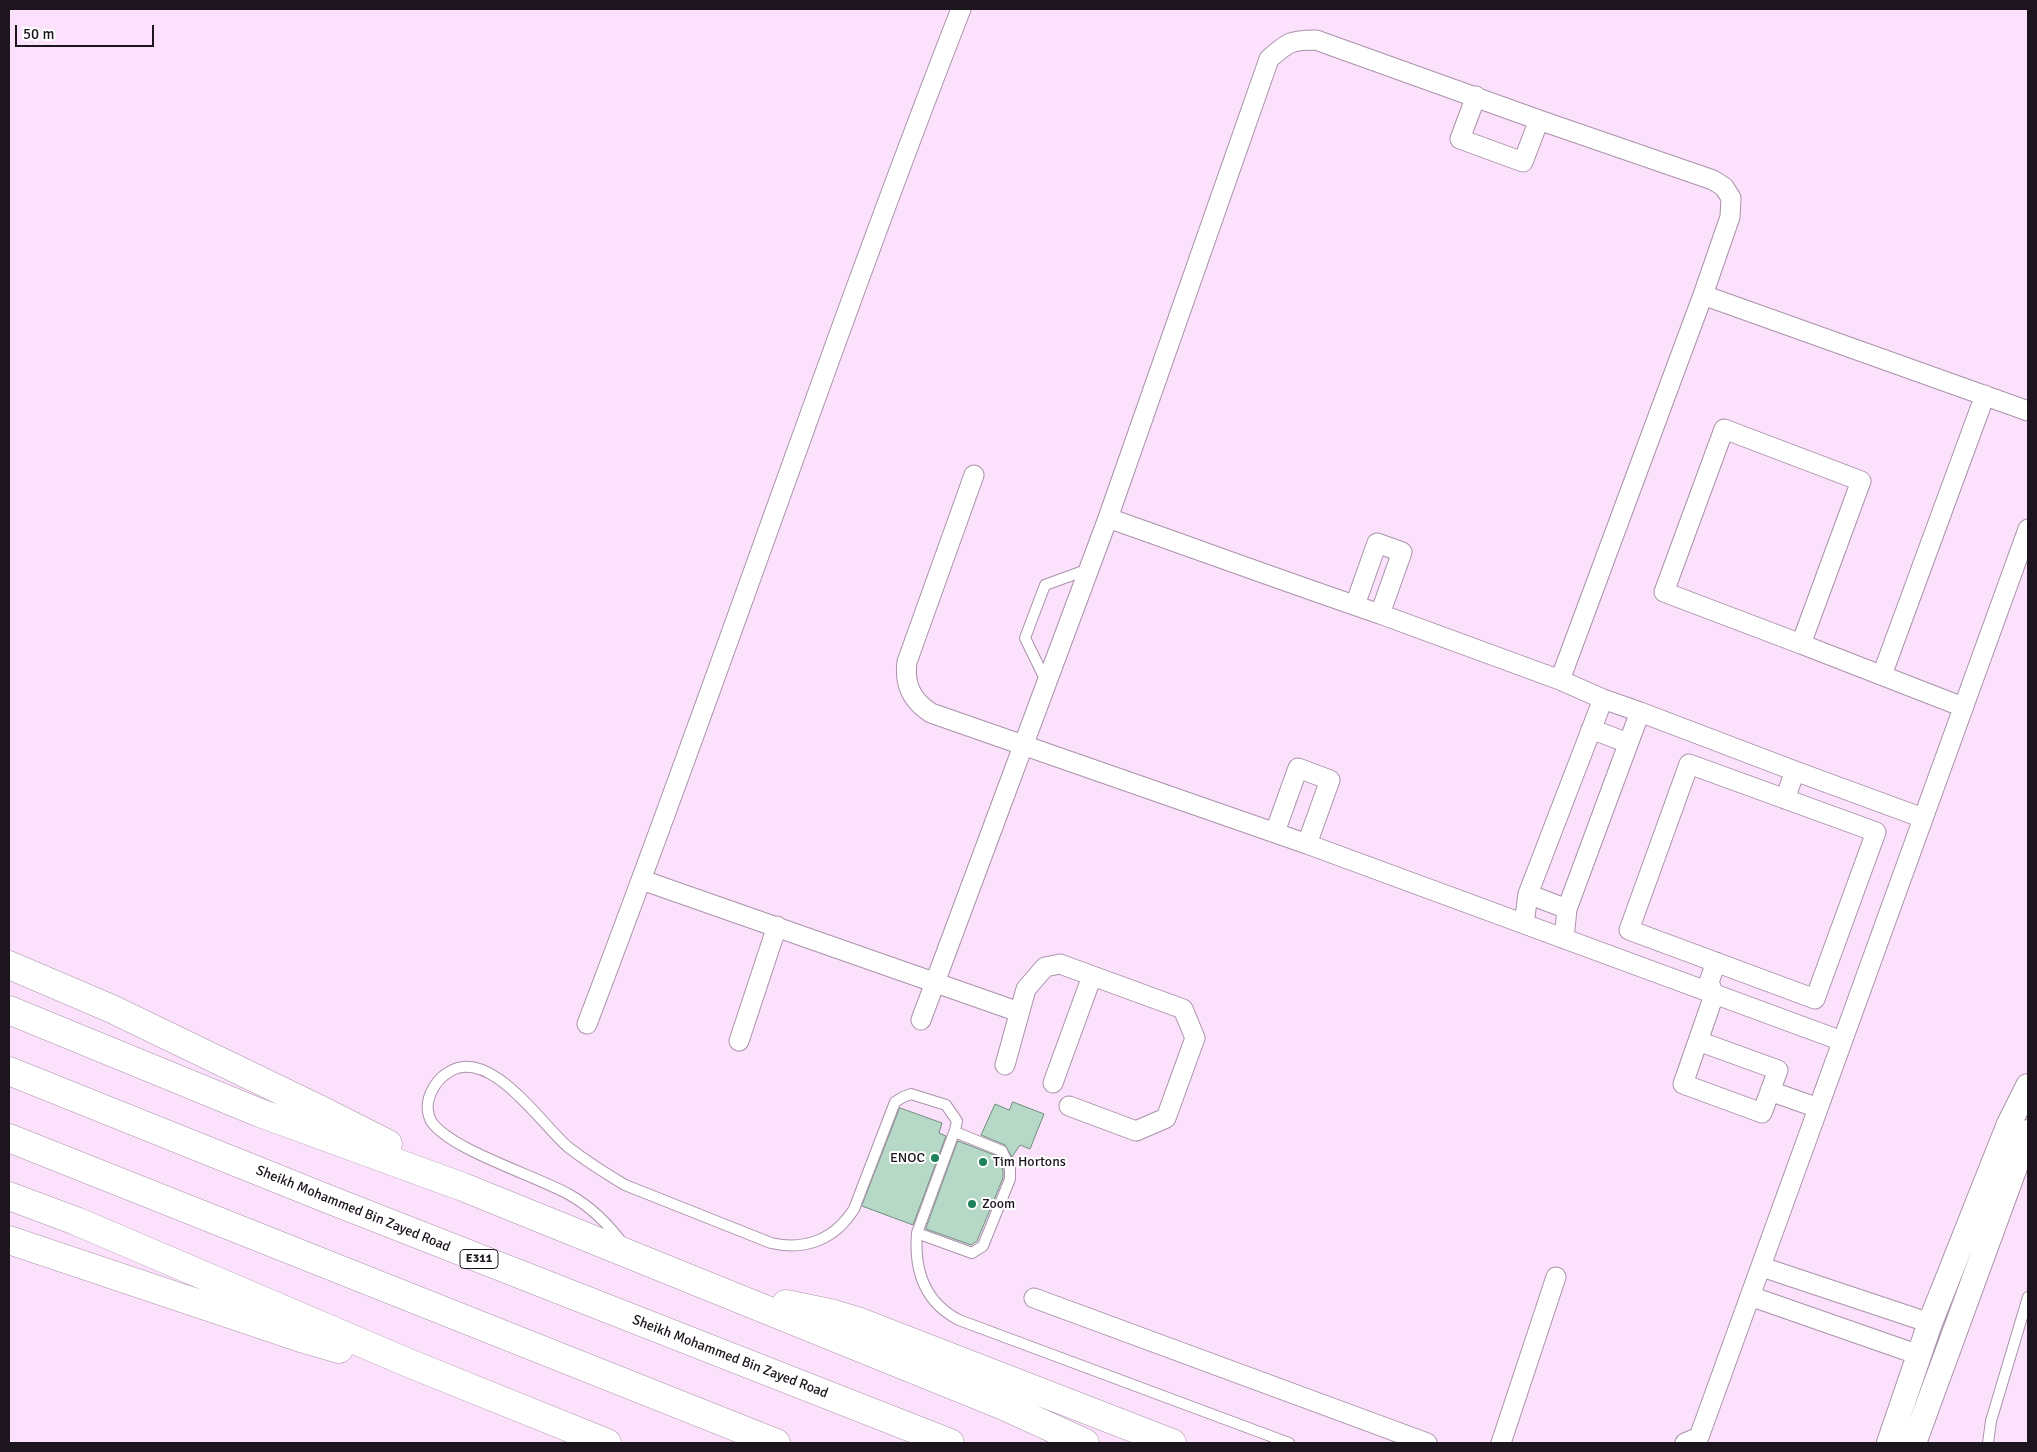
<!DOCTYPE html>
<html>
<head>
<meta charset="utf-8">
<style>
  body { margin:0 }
  #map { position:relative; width:2037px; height:1452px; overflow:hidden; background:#fbe1fb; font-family:Signika,sans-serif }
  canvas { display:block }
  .frame { position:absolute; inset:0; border:10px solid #1d151e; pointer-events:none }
  .scale { position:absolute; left:15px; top:25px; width:139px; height:22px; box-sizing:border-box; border:2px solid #1d151e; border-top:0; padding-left:6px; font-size:15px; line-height:18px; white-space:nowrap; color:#1d151e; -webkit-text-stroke:4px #fff; paint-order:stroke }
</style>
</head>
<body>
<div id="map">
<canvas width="2037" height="1452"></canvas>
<div class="frame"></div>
<div class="scale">50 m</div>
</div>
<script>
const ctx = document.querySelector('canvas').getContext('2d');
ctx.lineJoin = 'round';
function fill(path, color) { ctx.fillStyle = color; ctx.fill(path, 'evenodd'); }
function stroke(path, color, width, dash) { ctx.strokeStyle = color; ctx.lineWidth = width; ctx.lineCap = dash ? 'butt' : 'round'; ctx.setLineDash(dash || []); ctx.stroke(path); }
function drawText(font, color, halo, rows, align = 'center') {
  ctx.font = font + ' Signika,sans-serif'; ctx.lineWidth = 4; ctx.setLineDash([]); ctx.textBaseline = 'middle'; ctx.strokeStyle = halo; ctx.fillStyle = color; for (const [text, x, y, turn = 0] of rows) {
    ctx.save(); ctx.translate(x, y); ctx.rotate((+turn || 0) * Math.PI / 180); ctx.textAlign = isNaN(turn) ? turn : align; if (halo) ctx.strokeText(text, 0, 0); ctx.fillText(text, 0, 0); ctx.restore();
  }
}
const building = new Path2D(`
  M1013,1102L1044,1114L1030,1149L1020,1145L1012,1157L1005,1145L981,1135L995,1104L1009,1110Z
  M900,1108L942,1123L939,1133L946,1136L913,1225L862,1206Z
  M958,1141L997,1156L1003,1170V1178L977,1241L971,1245L926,1229Z`);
const service = new Path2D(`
  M1046,681L1025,638L1045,585L1089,569
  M917,1233L972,1253L983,1246L1010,1179V1169L1002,1151L955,1132
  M623,1244C609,1225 591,1207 570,1195C537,1176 450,1150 431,1121C428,1115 427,1109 428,1102C430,1091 438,1078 449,1072C490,1046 541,1124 568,1147C586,1161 605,1173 625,1185L771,1243C806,1251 835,1239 854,1209L895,1102L903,1097L911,1094L946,1105L957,1121L955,1130L917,1233C914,1270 924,1302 959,1320L1289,1443
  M1988,1443L1991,1421L2028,1297`);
const minor = new Path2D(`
  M1703,295L2028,411
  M1724,429L1861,481L1801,644L1664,592Z
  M974,475L907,662C904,685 912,701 931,713L1307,844L1330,780L1298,768L1275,832
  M1108,518C1199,550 1289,583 1380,614L1402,552L1377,543L1355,605
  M1380,614L1560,680
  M1801,644L1963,707
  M1882,675L1985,395
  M1640,712L1795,771
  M1591,729L1628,743
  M1689,764L1876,832L1815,999L1629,930Z
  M1785,799L1795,771L1923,818
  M1307,844L1842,1041
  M642,880L1019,1012
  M1528,894L1567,909L1564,939
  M1567,909L1640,712L1603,699
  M1524,924L1528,894L1603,699L1560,680L1703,295L1730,217L1731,198L1724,187L1713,180L1539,120
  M921,1020L1108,518L1269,59C1288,42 1291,40 1316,40L1539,120L1523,162L1460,139L1476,96
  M587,1024C716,687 830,345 961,9
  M739,1041L777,926
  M1698,1041L1778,1070L1762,1113L1683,1084L1714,995L1709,982L1716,962
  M1005,1065L1026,989L1045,967L1060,964L1183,1009L1195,1038L1166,1118L1136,1131L1069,1106
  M1053,1083L1092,976
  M1770,1091L1818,1108
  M1762,1267L1930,1323
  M1750,1296L1919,1355
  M1034,1298L1427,1443
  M1501,1443L1556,1277
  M1685,1443L1699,1437L2028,529`);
const tertiary = new Path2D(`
  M1889,1443L1930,1323L2009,1124L2028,1086
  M1914,1443L2028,1132`);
const motorway = new Path2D(`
  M9,965L112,1009L319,1109L388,1144
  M9,1010L260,1113L463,1187L1004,1406L1085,1443
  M9,1071L328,1199L950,1443
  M9,1138L776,1443
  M9,1196L76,1221L411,1364L607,1443
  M9,1240L301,1338L339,1349
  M786,1304L830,1313L860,1322L1172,1443`);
const markers = [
  [935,1158,5,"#1d815a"],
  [983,1162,5,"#1d815a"],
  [972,1204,5,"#1d815a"]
];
const shields = [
  [479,1259,38]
];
const shieldNames = [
  ["E311",479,1259]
];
const poiNames = [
  ["ENOC",925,1158,"right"],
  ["Tim Hortons",993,1162],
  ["Zoom",982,1204]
];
const streetNames = [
  ["Sheikh Mohammed Bin Zayed Road",353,1209,22],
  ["Sheikh Mohammed Bin Zayed Road",730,1357,21]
];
fill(building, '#b6d8c6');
stroke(building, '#6e8e7d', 1);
stroke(service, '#aa92ab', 12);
stroke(minor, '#aa92ab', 21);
stroke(tertiary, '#aa92ab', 26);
stroke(motorway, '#aa92ab', 29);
stroke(service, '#fff', 10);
stroke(minor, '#fff', 19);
stroke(tertiary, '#fff', 24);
stroke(motorway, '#fff', 28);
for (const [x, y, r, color] of markers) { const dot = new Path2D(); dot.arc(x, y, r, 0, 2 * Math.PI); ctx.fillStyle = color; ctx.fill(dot); stroke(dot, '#fff', 2); }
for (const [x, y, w] of shields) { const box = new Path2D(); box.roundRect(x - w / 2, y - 9.5, w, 19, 4); ctx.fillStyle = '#fff'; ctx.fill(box); stroke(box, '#1d151e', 1); }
drawText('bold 12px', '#1d151e', null, shieldNames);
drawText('14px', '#1d151e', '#fff', poiNames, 'left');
drawText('14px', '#1d151e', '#fff', streetNames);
</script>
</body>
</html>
